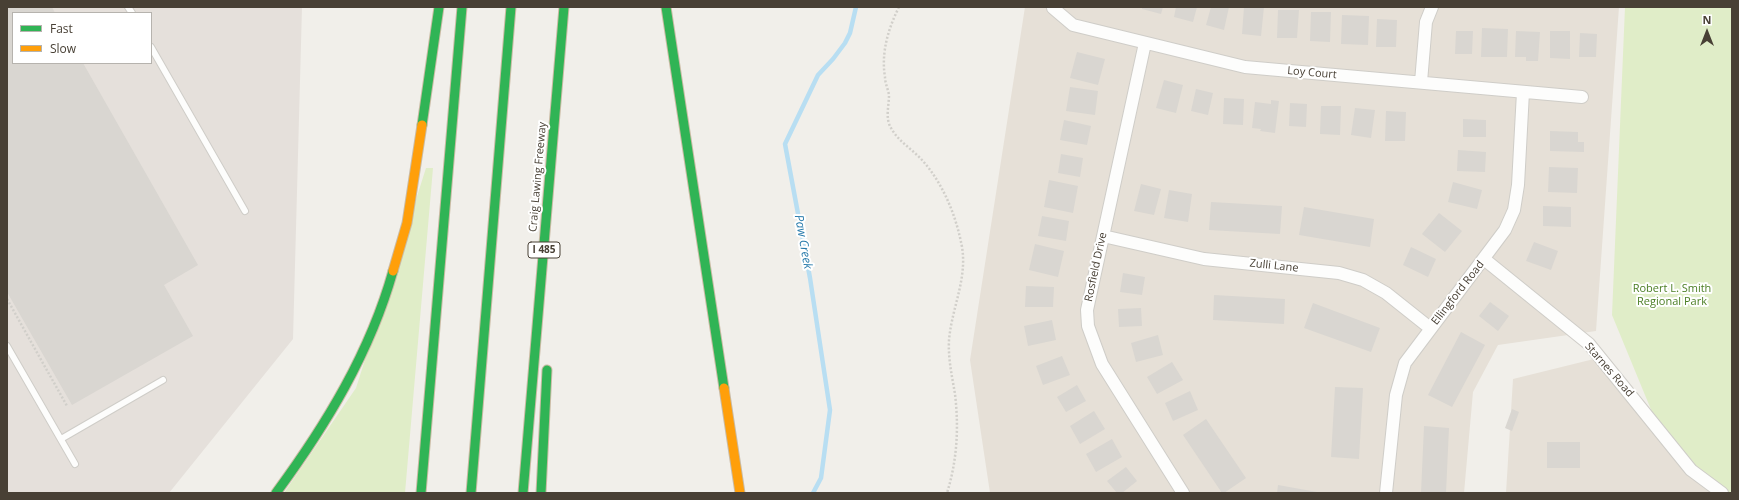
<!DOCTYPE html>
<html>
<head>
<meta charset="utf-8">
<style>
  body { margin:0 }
  #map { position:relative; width:1739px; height:500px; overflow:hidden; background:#f1efea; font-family:"Open Sans",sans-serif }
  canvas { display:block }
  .frame { position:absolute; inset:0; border:8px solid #484035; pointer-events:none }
  .legend { position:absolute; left:12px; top:12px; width:140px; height:52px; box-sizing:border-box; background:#fff; border:1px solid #b6b3ae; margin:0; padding:5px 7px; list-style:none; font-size:12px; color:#484035 }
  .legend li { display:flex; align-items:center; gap:8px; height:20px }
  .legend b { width:20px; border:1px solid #b6b3ae }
  .north { position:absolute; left:1687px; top:12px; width:40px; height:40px; -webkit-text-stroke:3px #fff; paint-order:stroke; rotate:0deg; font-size:11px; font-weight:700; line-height:16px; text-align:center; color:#484035 }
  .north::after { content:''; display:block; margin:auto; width:14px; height:18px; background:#484035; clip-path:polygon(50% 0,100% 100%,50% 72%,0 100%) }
</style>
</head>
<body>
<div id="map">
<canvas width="1739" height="500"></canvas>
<div class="frame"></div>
<ul class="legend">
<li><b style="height:5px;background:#30b455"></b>Fast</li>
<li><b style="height:5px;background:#ff9f0a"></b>Slow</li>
</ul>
<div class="north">N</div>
</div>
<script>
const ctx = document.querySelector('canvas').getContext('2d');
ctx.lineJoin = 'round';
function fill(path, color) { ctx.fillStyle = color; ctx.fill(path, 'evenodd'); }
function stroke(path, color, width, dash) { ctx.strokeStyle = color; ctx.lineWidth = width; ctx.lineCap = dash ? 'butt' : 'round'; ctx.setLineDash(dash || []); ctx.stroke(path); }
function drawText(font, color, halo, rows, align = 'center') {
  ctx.font = font + ' "Open Sans",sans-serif'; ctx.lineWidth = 4; ctx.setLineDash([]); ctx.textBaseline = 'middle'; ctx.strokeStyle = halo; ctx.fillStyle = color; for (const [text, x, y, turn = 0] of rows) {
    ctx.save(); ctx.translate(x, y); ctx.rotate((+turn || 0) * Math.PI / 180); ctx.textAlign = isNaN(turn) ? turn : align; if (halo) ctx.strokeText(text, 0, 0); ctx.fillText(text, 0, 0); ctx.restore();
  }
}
const residential = new Path2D(`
  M1025,7H1619L1596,331L1498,345L1473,392L1464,493H990L970,360Z
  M1598,358L1732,493H1506L1513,379Z`);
const industrial = new Path2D(`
  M7,7H302L293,339L169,493H7ZM13,13H151V63H13Z`);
const green = new Path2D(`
  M1625,7H1732V493H1722L1659,429L1612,315Z
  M426,168H433L405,493H284L356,388Z`);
const stream = new Path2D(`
  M813,493L821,478L830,410L810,278L785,144L818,75L833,59L845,43L850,33L856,7`);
const building = new Path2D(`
  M7,7H52L55,13H13V63H83L198,265L164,285L193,336L72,405L7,292Z
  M1142,7H1163L1161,14L1142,9Z
  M1176,7H1197L1193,22L1174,17Z
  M1211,7H1229L1224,30L1206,25Z
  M1244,7H1264L1261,36L1242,34Z
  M1278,10H1299L1297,38H1277Z
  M1311,12H1331L1330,42L1310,41Z
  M1342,15L1369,16L1368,45L1341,44Z
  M1377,19L1397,20L1396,47H1376Z
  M1482,28L1508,29L1507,57H1481Z
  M1456,31H1473L1472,54H1455Z
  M1516,31L1540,32L1538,61H1526V57H1515Z
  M1550,31H1570V59L1550,58Z
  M1580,33L1597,34L1596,57H1579Z
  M1077,52L1105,59L1098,85L1070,78Z
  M1164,80L1183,85L1176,113L1156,108Z
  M1070,87L1098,91L1095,115L1066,111Z
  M1196,89L1213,93L1208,115L1191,111Z
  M1224,98L1244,99L1243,125L1223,124Z
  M1271,100L1279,101L1275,133L1260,131L1261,129L1252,128L1255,102L1271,104Z
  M1290,103L1307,104L1306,127L1289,126Z
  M1321,106H1341L1340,135L1320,134Z
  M1355,108L1375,110L1371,138L1351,135Z
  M1386,111L1406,112L1405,141H1385Z
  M1463,119L1486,120V137H1463Z
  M1064,120L1091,126L1087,145L1060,140Z
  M1550,131L1578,132V142H1584V152L1550,151Z
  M1458,150L1486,152L1485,172L1457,171Z
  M1061,154L1083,158L1080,177L1058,173Z
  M1549,167L1578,168L1577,193L1548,192Z
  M1049,180L1078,186L1073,213L1044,207Z
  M1453,182L1482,190L1477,209L1448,202Z
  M1141,184L1161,189L1154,215L1134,211Z
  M1169,190L1192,194L1188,222L1164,218Z
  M1211,202L1282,206L1280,234L1209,230Z
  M1543,206L1571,207V227L1543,226Z
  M1304,207L1374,219L1370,247L1299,235Z
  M1439,213L1462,231L1445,252L1422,234Z
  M1042,216L1069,221L1066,241L1038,236Z
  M1534,242L1558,251L1551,270L1526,261Z
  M1035,244L1064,251L1058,277L1029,270Z
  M1411,247L1436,259L1428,277L1403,265Z
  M1123,273L1145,277L1142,295L1120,292Z
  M1026,286L1054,287L1053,307H1025Z
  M1214,295L1285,299L1284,324L1213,320Z
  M1490,302L1509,316L1498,331L1479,316Z
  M1313,303L1380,328L1371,352L1304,328Z
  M1141,308L1142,326L1119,327L1118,309Z
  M1052,320L1056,340L1028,346L1024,326Z
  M1461,332L1485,345L1452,407L1428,395Z
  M1158,335L1163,355L1136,362L1131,343Z
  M1062,356L1070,375L1043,385L1036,366Z
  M1172,362L1183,380L1157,394L1147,377Z
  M1077,385L1086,401L1066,412L1057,397Z
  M1335,387L1363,388L1359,459L1331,457Z
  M1190,391L1198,410L1173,421L1165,403Z
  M1512,409L1519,412L1512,431L1505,428Z
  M1094,411L1105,429L1080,444L1070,426Z
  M1206,419L1246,478L1224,493H1222L1183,435Z
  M1424,426L1449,428L1446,493H1421Z
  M1112,439L1122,457L1096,472L1086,454Z
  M1547,442H1580V468H1547Z
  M1126,467L1137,481L1122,493H1117L1107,481Z
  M1278,485L1317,492V493H1277Z`);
const path = new Path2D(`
  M899,7C888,29 881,53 885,77C885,83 888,89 889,95C889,106 885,118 891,128C898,141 912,149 922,160C942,182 955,213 961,242C969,276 952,306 949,340C948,359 952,376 955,394C959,428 957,461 947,493
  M7,299L67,406`);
const lane = new Path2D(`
  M128,7L132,13
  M151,47L245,211
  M7,346L75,464
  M61,439L163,380`);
const street = new Path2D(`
  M1053,8L1073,25L1245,67L1582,97
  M1145,43L1087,310L1088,326L1102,364L1183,493
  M1421,82L1426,22L1432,7
  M1103,236L1204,259L1339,273L1363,280L1386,293L1430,328
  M1484,259L1589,344L1691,470L1722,493
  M1386,493L1396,395L1405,363L1505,230L1514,210L1518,185L1523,92`);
const fast = new Path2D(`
  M666,7L724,388
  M422,125L439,7
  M276,493C326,425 370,353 393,271
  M421,493L462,7
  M471,493L511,7
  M523,493L564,7
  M541,493L547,370`);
const slow = new Path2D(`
  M393,271L407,223L422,125
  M724,388L740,493`);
const shields = [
  [544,250,32]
];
const shieldNames = [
  ["I 485",544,250]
];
const streetNames = [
  ["Loy Court",1312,73,5],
  ["Craig Lawing Freeway",538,177,-85],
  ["Zulli Lane",1274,266,6],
  ["Rosfield Drive",1096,267,-78],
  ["Ellingford Road",1458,293,-52],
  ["Starnes Road",1609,370,49]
];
const parkNames = [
  ["Robert L. Smith",1672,289],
  ["Regional Park",1672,302]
];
const waterNames = [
  ["Paw Creek",803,242,80]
];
fill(residential, '#e6e0d7');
fill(industrial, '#e5e0db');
fill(green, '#e0edc8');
stroke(stream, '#b8def2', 4.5);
fill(building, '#d9d6d1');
stroke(lane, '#cfcdc8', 8);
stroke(street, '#cfcdc8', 14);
stroke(fast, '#cabba4', 11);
stroke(slow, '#cabba4', 11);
stroke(path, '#d1cfca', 2.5, [2, 2]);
stroke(lane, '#fdfdfc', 6);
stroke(street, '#fdfdfc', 12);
stroke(fast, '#30b455', 9);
stroke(slow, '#ff9f0a', 9);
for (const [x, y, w] of shields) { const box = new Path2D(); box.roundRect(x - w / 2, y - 8, w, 16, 3); ctx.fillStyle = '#fff'; ctx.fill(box); stroke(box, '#484035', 1); }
drawText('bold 10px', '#484035', null, shieldNames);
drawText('11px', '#484035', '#fff', streetNames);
drawText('11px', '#4b7e24', '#fff', parkNames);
drawText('italic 12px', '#2579aa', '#fff', waterNames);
</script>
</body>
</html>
